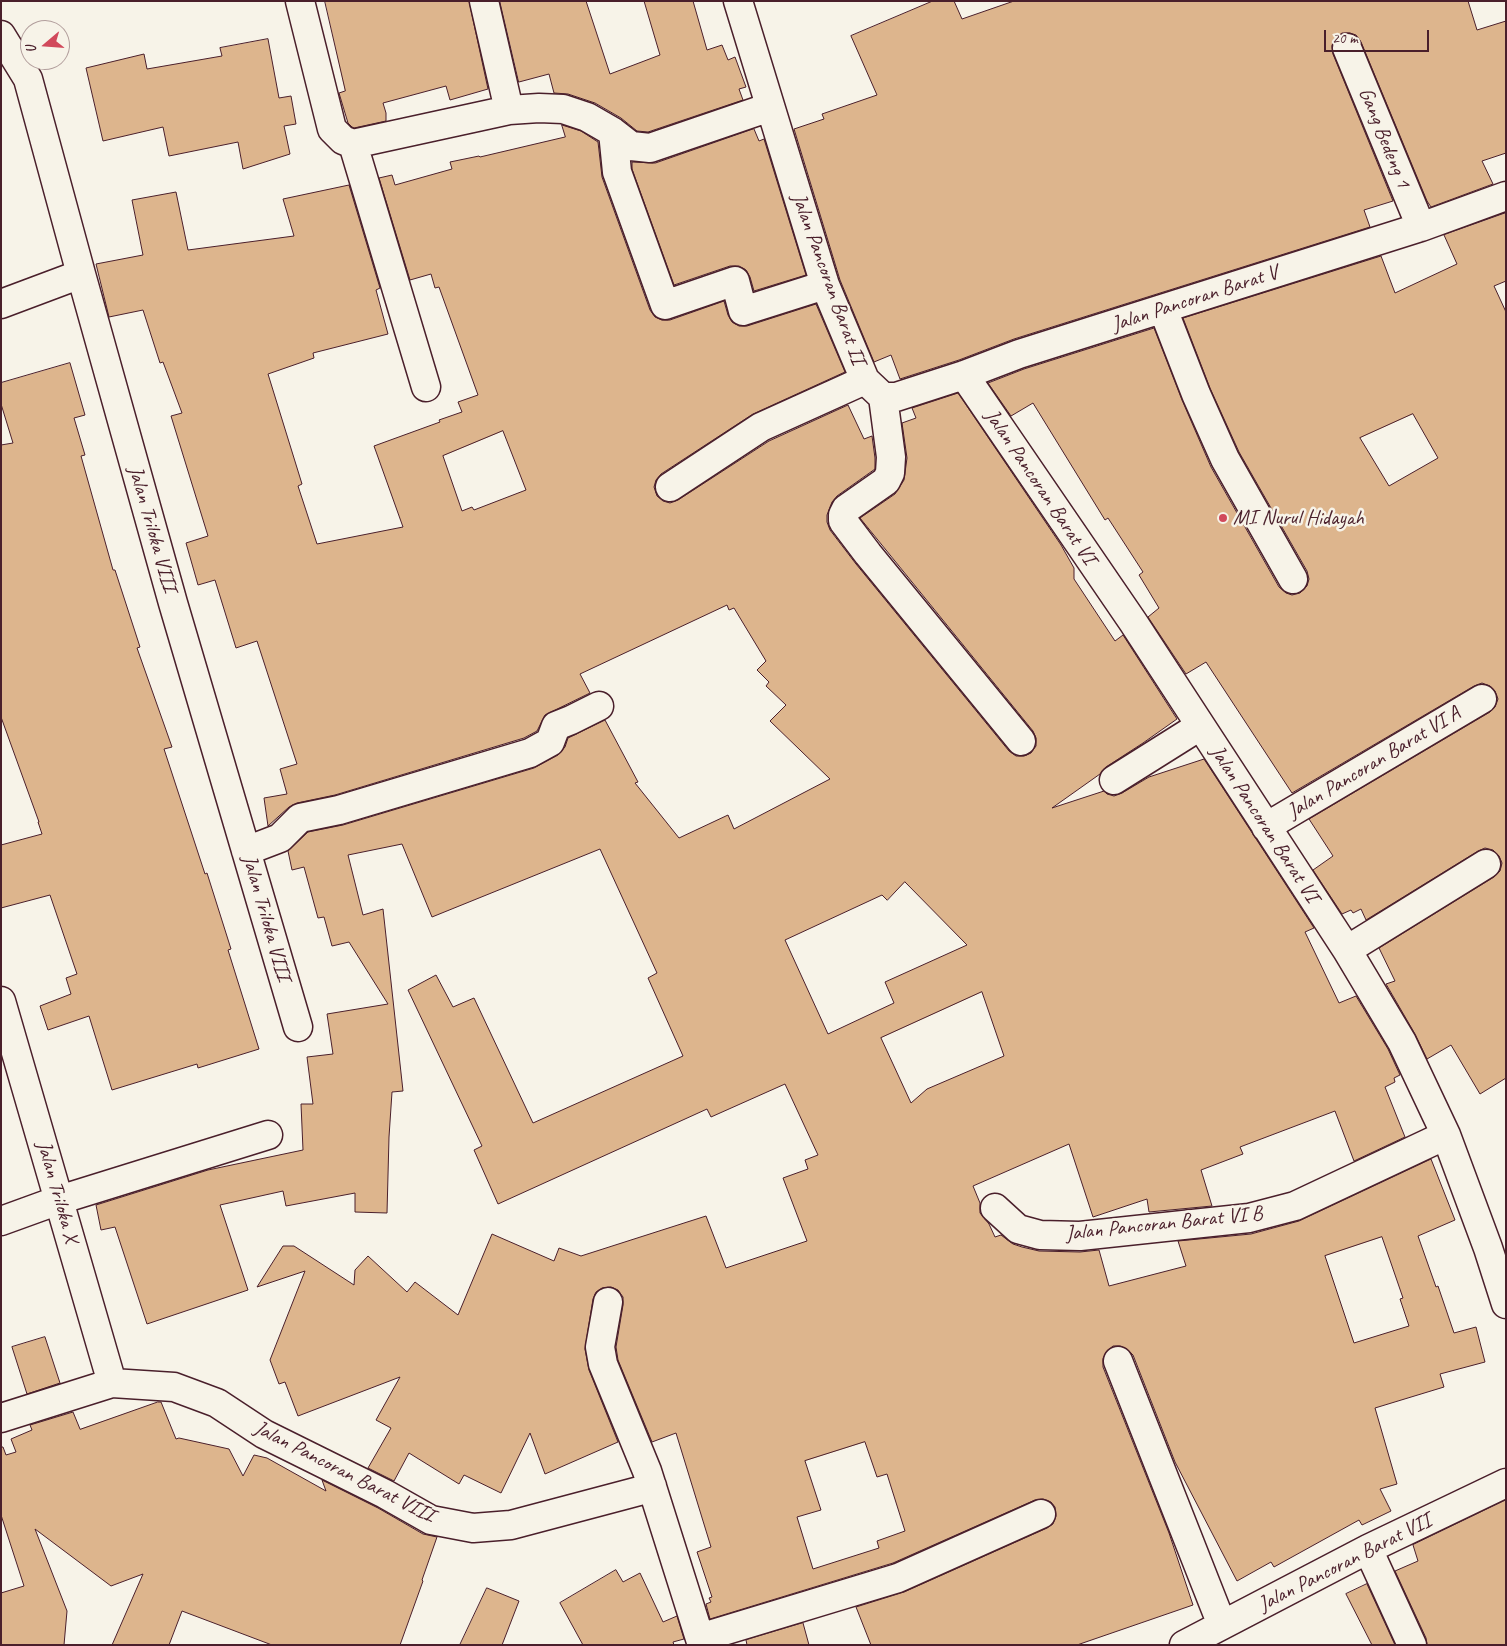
<!DOCTYPE html>
<html>
<head>
<meta charset="utf-8">
<style>
  body { margin:0 }
  #map { position:relative; width:1507px; height:1646px; overflow:hidden; background:#f7f3e8; font-family:Caveat,sans-serif }
  canvas { display:block }
  .frame { position:absolute; inset:0; border:2px solid #4a1f2b; pointer-events:none }
  .north { position:absolute; left:20px; top:20px; width:50px; height:50px; box-sizing:border-box; background:#f7f3e8; border:1px solid #b29e9c; border-radius:50%; rotate:252deg; font-size:14px; font-weight:700; line-height:20px; text-align:center; color:#4a1f2b }
  .north::after { content:''; display:block; margin:auto; width:18px; height:22px; background:#d1495b; clip-path:polygon(50% 0,100% 100%,50% 72%,0 100%) }
  .scale { position:absolute; left:1324px; top:30px; width:105px; height:22px; box-sizing:border-box; border:2px solid #4a1f2b; border-top:0; padding-left:6px; font-size:15px; line-height:18px; white-space:nowrap; color:#4a1f2b; -webkit-text-stroke:4px #f7f3e8; paint-order:stroke }
</style>
</head>
<body>
<div id="map">
<canvas width="1507" height="1646"></canvas>
<div class="frame"></div>
<div class="north">U</div>
<div class="scale">20 m</div>
</div>
<script>
const ctx = document.querySelector('canvas').getContext('2d');
ctx.lineJoin = 'round';
function fill(path, color) { ctx.fillStyle = color; ctx.fill(path, 'evenodd'); }
function stroke(path, color, width, dash) { ctx.strokeStyle = color; ctx.lineWidth = width; ctx.lineCap = dash ? 'butt' : 'round'; ctx.setLineDash(dash || []); ctx.stroke(path); }
function drawText(font, color, halo, rows, align = 'center') {
  ctx.font = font + ' Caveat,sans-serif'; ctx.lineWidth = 5; ctx.setLineDash([]); ctx.textBaseline = 'middle'; ctx.strokeStyle = halo; ctx.fillStyle = color; for (const [text, x, y, turn = 0] of rows) {
    ctx.save(); ctx.translate(x, y); ctx.rotate((+turn || 0) * Math.PI / 180); ctx.textAlign = isNaN(turn) ? turn : align; if (halo) ctx.strokeText(text, 0, 0); ctx.fillText(text, 0, 0); ctx.restore();
  }
}
const building = new Path2D(`
  M325,1H469L488,89L450,100L446,86L383,103L386,113V121L354,128L352,127L348,123L339,93L345,91Z
  M500,1H586L610,74L660,55L644,1H693L707,50L722,45L728,60L735,57L746,87L739,89L743,100L648,132L637,131L621,118L595,103L568,94L554,93L549,74L519,82Z
  M933,1H954L962,19L1014,1H1468L1477,30L1506,21V153L1482,161L1493,184L1431,207L1427,201L1361,42L1356,35L1350,33H1342L1334,39L1332,46L1333,54L1393,201L1364,210L1370,227L1014,339L959,360L900,379L891,355L874,362L840,280L794,129L824,119L822,114L877,95L851,36Z
  M268,39L279,98L291,96L296,124L284,126L290,154L243,169L238,142L169,156L163,127L103,141L86,68L144,54L147,69L222,56L220,48Z
  M562,125L581,131L598,142L602,177L650,310L655,317L662,320H670L724,301L728,315L732,322L739,326H747L816,304L845,372L753,414L661,474L656,480L654,487L657,496L663,501L670,503L678,500L769,441L848,405L864,439L872,436L875,458V469L837,496L832,502L827,515V522L830,530L856,564L1009,751L1016,756H1024L1031,753L1036,746V738L1033,731L860,518L895,494L904,480L907,458L902,423L916,418L912,408L958,393L1061,545L1074,568V579L1115,641L1123,635L1177,719L1143,743L1106,767L1100,774L1052,808L1104,791L1107,794L1114,796L1122,793L1149,777L1204,759L1314,928L1305,932L1339,1003L1356,996L1388,1049L1400,1075L1394,1078L1395,1082L1385,1087L1405,1137L1354,1161L1335,1111L1240,1147L1243,1154L1201,1170L1212,1206L1149,1212L1147,1199L1093,1217L1069,1144L973,1186L980,1203V1213L989,1224L995,1237L1001,1235L1013,1244L1022,1247L1039,1251L1080,1252L1099,1250L1109,1286L1186,1266L1178,1241L1251,1234L1299,1221L1431,1159L1455,1220L1418,1236L1436,1287L1438,1286L1454,1333L1476,1327L1485,1362L1440,1374L1444,1387L1375,1408L1397,1484L1380,1489L1391,1511L1362,1525L1359,1520L1274,1567L1271,1562L1237,1581L1175,1462L1133,1355L1127,1349L1120,1346H1113L1106,1352L1103,1359V1367L1169,1533L1193,1605L1077,1645H871L856,1607L904,1592L1047,1528L1053,1524L1056,1516L1055,1507L1051,1502L1043,1499L1035,1500L893,1563L710,1619L706,1604L711,1602L709,1598L712,1597L697,1552L711,1547L676,1433L652,1442L618,1360L616,1347L623,1305V1297L618,1290L611,1287L602,1288L596,1292L593,1299L585,1349L589,1370L618,1442L545,1474L530,1433L501,1493L464,1475L459,1484L409,1453L394,1481L368,1468L391,1428L376,1420L400,1377L298,1416L285,1382L279,1384L270,1360L305,1271L257,1287L283,1246H294L354,1285L355,1270L368,1256L407,1292L415,1282L458,1315L492,1234L554,1261L559,1248L581,1256L706,1216L726,1268L807,1241L783,1178L808,1169L805,1160L818,1155L785,1084L711,1117L707,1109L498,1204L474,1150L482,1146L408,990L436,975L453,1007L474,998L533,1123L683,1056L648,978L657,973L600,849L432,917L402,844L348,855L363,915L383,909L403,1091L392,1092L389,1137L387,1213L355,1212V1193L286,1206L283,1191L220,1205L248,1290L147,1324L115,1227L101,1230L96,1205L208,1170L303,1150L301,1104H313L307,1057L333,1054L327,1014L388,1004L349,942L332,946L324,917L318,918L304,867L292,870L288,851L308,832L343,825L534,768L558,755L565,747L568,738L605,720L638,782L635,783L679,838L728,815L734,829L830,779L770,721L786,705L766,686L769,682L757,670L766,661L734,608L729,610L727,605L580,674L590,693L545,715L537,731L524,738L335,795L297,803L289,807L268,826L264,798L287,794L280,769L297,764L257,641L236,648L215,580L198,585L186,543L208,536L171,416L182,413L163,362L160,363L143,310L109,317L96,264L143,255L132,200L176,192L188,250L294,236L283,199L349,185L380,288L376,290L388,334L313,353L314,358L268,374L302,484L298,486L317,544L403,527L374,446L440,422L439,420L462,412L458,402L478,395L439,287L435,288L431,274L410,280L379,178L392,175L395,185L452,169L450,162L479,156L480,157L565,137ZM503,431L526,490L474,510L472,507L462,511L443,456ZM905,882L967,945L885,982L894,1003L828,1034L785,940L882,895L887,900ZM982,992L1004,1056L927,1089L911,1103L881,1038ZM1382,1237L1403,1298L1400,1299L1409,1326L1354,1343L1325,1256ZM865,1442L877,1477L887,1474L905,1531L877,1541L879,1548L813,1569L797,1517L821,1510L805,1461Z
  M754,129L759,141L764,139L806,275L754,291L750,277L746,270L739,266H730L674,285L632,169V162L655,163Z
  M1506,213V281L1494,286L1506,312V1078L1480,1094L1451,1045L1427,1059L1415,1034L1386,984L1395,981L1379,948L1494,877L1500,871L1502,863L1499,856L1493,850L1485,848L1478,851L1366,920L1361,909L1353,913L1351,910L1342,914L1313,870L1333,856L1309,819L1490,712L1495,707L1498,699L1495,691L1490,686L1482,683L1474,686L1292,793L1206,662L1186,674L1148,617L1159,608L1139,575L1143,572L1108,518L1105,520L1033,403L1011,416L988,383L1024,369L1154,328L1182,400L1211,467L1279,587L1286,593L1292,595L1300,593L1307,586L1309,579L1307,571L1239,452L1210,388L1183,318L1381,256L1395,293L1457,264L1444,235ZM1413,414L1438,458L1389,486L1360,438Z
  M70,363L85,415L74,418L85,455L81,456L113,570H115L140,647L137,648L172,747L164,749L205,874L207,873L231,949L228,950L259,1049L198,1068L197,1064L112,1090L89,1016L48,1030L40,1006L71,994L66,978L77,974L50,895L1,908V845L42,834L38,822H39L1,717V445L13,443L1,404V383Z
  M45,1337L60,1383L27,1394L12,1347Z
  M158,1402H161L176,1439L179,1438L229,1449L243,1476L254,1455L267,1458L326,1491L322,1480L378,1508L423,1534L437,1537L422,1580L423,1581L400,1645H272L182,1611L169,1645H112L143,1574L111,1586L35,1529L67,1611L64,1645H1V1593L24,1586L1,1515V1447H3L6,1455L16,1452L11,1439L32,1430L30,1425L73,1412L80,1429Z
  M1506,1500V1645H1427L1426,1638L1395,1571L1418,1561L1413,1545Z
  M616,1570L623,1582L640,1573L663,1622L677,1616L684,1639L673,1642L674,1645H583L560,1603Z
  M1367,1584L1395,1645H1372L1346,1594Z
  M487,1588L519,1601L502,1645H460Z
  M803,1623L809,1645H747L746,1640Z`);
const minor = new Path2D(`
  M300,1L332,129L343,140L353,144L509,110L539,108L563,109L587,117L613,132L631,146L650,148L770,107
  M484,1L509,110
  M738,1L825,285L865,380L883,397L891,457L890,473L886,481L846,509L843,515V521L868,554L1021,741
  M1,35L28,79L81,274L173,603L298,1027
  M1347,48L1421,227
  M613,132L617,172L665,305L735,281L743,311L825,285
  M353,144L426,387
  M1,304L81,274
  M1163,309L1196,394L1225,459L1293,579
  M964,375L1133,622L1347,950L1402,1042L1446,1135L1488,1248L1506,1304
  M883,397H896L964,375L1019,354L1421,227L1506,196
  M670,487L761,427L865,380
  M1114,780L1200,726
  M1266,827L1482,699
  M246,851L280,838L300,818L339,810L530,753L550,742L556,726L571,720L599,706
  M1347,950L1486,864
  M1,1001L112,1383
  M995,1208L1018,1229L1040,1235L1080,1236L1249,1218L1295,1206L1446,1135
  M1,1221L59,1200L268,1135
  M608,1302L600,1347L603,1364L647,1471L702,1645
  M1118,1361L1222,1625
  M1,1418L112,1383L174,1387L217,1403L264,1434L385,1494L431,1520L473,1528L511,1525L643,1490L652,1486
  M1368,1549L1412,1645
  M700,1638L898,1578L1041,1514
  M1184,1645L1368,1549L1506,1483`);
const markers = [
  [1223,518,5,"#d1495b"]
];
const streetNames = [
  ["Gang Bedeng 1",1384,138,68],
  ["Jalan Pancoran Barat II",828,279,70],
  ["Jalan Pancoran Barat V",1195,299,-18],
  ["Jalan Pancoran Barat VI",1040,487,56],
  ["Jalan Triloka VIII",152,529,74],
  ["Jalan Pancoran Barat VI A",1374,763,-31],
  ["Jalan Pancoran Barat VI",1264,824,57],
  ["Jalan Triloka VIII",266,918,74],
  ["Jalan Triloka X",57,1192,74],
  ["Jalan Pancoran Barat VI B",1164,1224,-6],
  ["Jalan Pancoran Barat VIII",344,1472,27],
  ["Jalan Pancoran Barat VII",1345,1563,-27]
];
const poiNames = [
  ["MI Nurul Hidayah",1233,518]
];
fill(building, '#ddb58d');
stroke(building, '#4a1f2b', 1);
stroke(minor, '#4a1f2b', 31);
stroke(minor, '#f7f3e8', 28);
for (const [x, y, r, color] of markers) { const dot = new Path2D(); dot.arc(x, y, r, 0, 2 * Math.PI); ctx.fillStyle = color; ctx.fill(dot); stroke(dot, '#f7f3e8', 2); }
drawText('21px', '#4a1f2b', '#f7f3e8', streetNames);
drawText('21px', '#4a1f2b', '#f7f3e8', poiNames, 'left');
</script>
</body>
</html>
